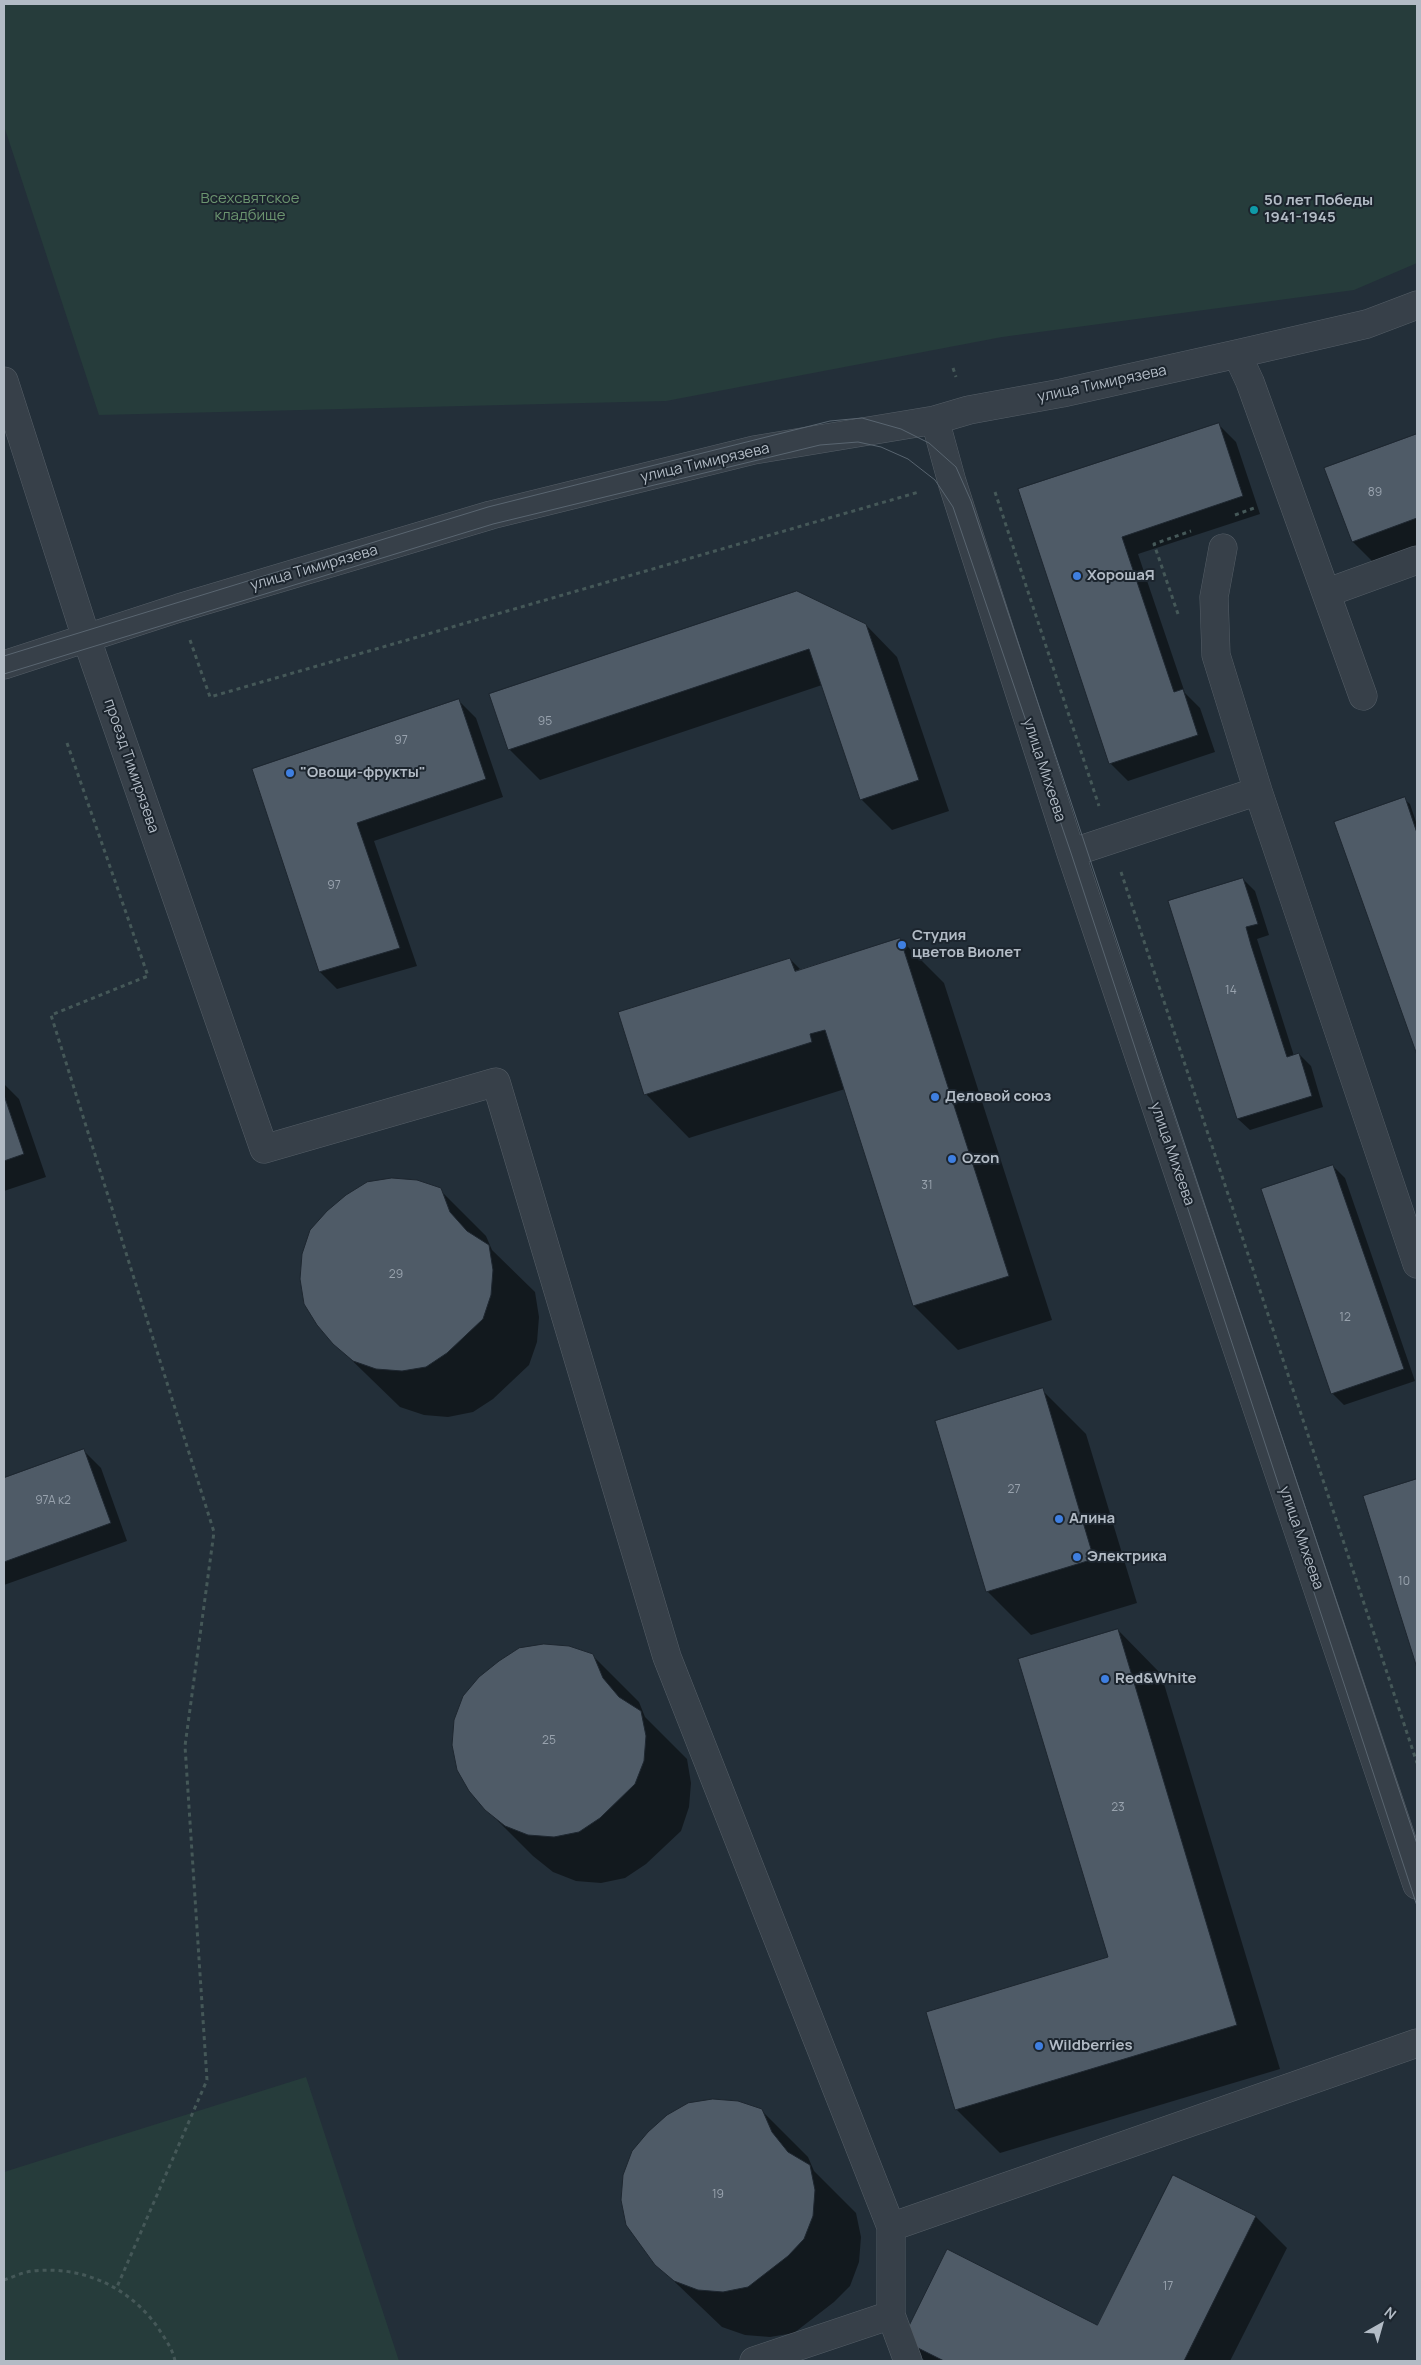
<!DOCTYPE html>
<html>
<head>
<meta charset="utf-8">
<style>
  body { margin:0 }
  #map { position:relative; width:1421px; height:2365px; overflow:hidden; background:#232f39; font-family:Manrope,sans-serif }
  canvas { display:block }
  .frame { position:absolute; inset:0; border:5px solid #b2bbc5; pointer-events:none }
  .north { position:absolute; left:1356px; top:2300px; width:50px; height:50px; -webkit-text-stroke:4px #1c252e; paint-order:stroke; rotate:38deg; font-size:14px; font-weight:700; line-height:20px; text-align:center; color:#b2bbc5 }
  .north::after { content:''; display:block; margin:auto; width:18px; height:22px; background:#b2bbc5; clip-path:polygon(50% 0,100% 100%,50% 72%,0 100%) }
</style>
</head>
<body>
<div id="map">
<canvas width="1421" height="2365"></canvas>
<div class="frame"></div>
<div class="north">N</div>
</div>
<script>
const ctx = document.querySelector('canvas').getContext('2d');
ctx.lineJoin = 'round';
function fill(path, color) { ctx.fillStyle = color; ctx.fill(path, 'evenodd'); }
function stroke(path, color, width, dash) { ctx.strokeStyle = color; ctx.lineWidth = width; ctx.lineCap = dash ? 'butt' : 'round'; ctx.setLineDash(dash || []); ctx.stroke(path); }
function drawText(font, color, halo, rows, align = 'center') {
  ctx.font = font + ' Manrope,sans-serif'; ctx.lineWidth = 4; ctx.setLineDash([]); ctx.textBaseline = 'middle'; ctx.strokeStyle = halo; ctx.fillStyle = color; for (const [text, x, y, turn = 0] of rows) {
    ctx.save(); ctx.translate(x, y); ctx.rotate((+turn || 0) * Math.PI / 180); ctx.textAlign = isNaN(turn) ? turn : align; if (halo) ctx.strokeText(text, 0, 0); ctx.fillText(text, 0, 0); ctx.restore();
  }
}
const green = new Path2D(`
  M4,4H1417V263L1354,290L1002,337L666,401L99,415L4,126Z
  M306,2077L399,2361H4V2172Z`);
const shadow = new Path2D(`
  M1218,424L1236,442L1260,514L1138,554L1185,693L1200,708L1215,752L1128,781L1111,764L1020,490Z
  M1417,435V560L1384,573L1353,542L1326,469Z
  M866,625L897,657L949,811L892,830L861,799L822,685L540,780L509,749Z
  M459,701L476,718L503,797L374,841L417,966L337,989L320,972L254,770Z
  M1404,799L1410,804L1417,825V1052L1336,823Z
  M1243,879L1255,891L1269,935L1257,939L1294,1056L1299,1054L1311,1066L1323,1107L1250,1130L1238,1119Z
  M900,939L944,983L1052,1320L958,1350L914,1306L845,1089L689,1138L646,1094L790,959L801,970Z
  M4,1084L19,1099L46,1177L4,1191Z
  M1333,1166L1345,1178L1415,1381L1344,1405L1332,1393Z
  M440,1190L486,1236L492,1250L535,1292L539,1317L537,1342L529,1365L493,1399L473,1412L448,1417L424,1415L400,1407L334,1343Z
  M1042,1390L1086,1434L1137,1603L1031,1635L987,1591Z
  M84,1451L101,1468L127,1541L4,1585V1479Z
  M1417,1480V1664L1364,1497Z
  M1118,1630L1161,1674L1280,2069L1000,2153L956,2109L1110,1958Z
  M592,1655L639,1702L645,1717L687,1759L691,1783L689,1807L681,1831L646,1864L625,1878L601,1883L576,1881L553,1872L533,1856L486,1809Z
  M761,2110L808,2157L814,2171L856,2213L861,2237L859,2262L850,2286L834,2302L794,2333L770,2337L745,2335L722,2327L656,2264Z
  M1173,2177L1256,2217L1287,2248L1230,2361H925L903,2340L1098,2327Z`);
const building = new Path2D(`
  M1219,423L1243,496L1122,537L1174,692L1183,689L1198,735L1109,764L1018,489Z
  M1417,434V518L1352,542L1324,468Z
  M797,591L866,624L919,780L860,800L809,649L508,750L489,694Z
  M459,699L486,779L357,823L400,948L319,972L252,769Z
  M1405,797L1417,833V1055L1334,822Z
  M1243,878L1258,924L1246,927L1251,945L1287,1057L1299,1053L1312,1096L1237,1119L1168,901Z
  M900,938L1009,1276L913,1306L825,1030L810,1034L812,1042L644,1095L618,1012L790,958L795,971Z
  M4,1095L24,1154L4,1161Z
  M1333,1165L1404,1369L1331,1394L1261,1189Z
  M392,1178L417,1180L441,1188L450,1212L467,1231L489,1245L493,1270L491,1295L483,1319L447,1353L426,1367L402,1371L376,1369L353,1361L333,1344L317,1325L304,1304L300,1279L302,1254L310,1230L327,1211L346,1195L367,1182Z
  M1043,1388L1094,1559L986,1592L935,1421Z
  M84,1449L111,1523L4,1562V1478Z
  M1417,1479V1668L1363,1496Z
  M1118,1629L1237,2025L955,2110L926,2012L1108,1957L1018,1659Z
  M544,1644L569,1646L593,1654L603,1678L619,1697L641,1711L646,1736L644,1761L635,1784L600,1818L579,1832L554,1837L528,1835L505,1826L485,1810L469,1791L457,1770L452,1745L454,1720L463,1696L479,1677L499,1661L519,1648Z
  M713,2099L738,2101L762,2109L772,2132L788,2152L810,2165L815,2190L813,2216L804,2239L788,2256L748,2287L723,2292L698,2290L674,2281L655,2265L626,2225L621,2200L623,2175L632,2151L648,2132L667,2115L688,2103Z
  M1173,2175L1256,2216L1184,2361H944L902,2340L947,2249L1097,2325Z`);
const path = new Path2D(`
  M953,368L956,377
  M995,492L1099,806
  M1235,515L1257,507
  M1178,614L1154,544L1191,531
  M190,640L210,697L919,492
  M67,743L148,976L51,1015L214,1532L185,1746L207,2080L117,2287
  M1121,872L1417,1763
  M4,2280C13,2277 23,2272 33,2271C85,2265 135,2290 162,2334C168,2343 173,2351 175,2361`);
const minor = new Path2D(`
  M1237,354L1250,382L1326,593L1417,560
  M4,381L84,631L264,1149L496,1082L667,1657L891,2227L1417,2043
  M935,420L952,482L1071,853L1417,1885
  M1223,548L1214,597L1216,655L1258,791L1417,1264
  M1326,593L1363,696
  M4,665L179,608L491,515L754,450L935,420L969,410L1062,393L1237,354L1367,324L1417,305
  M1071,853L1258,791
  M891,2227V2315L908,2361
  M754,2361L891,2315`);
const tram = new Path2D(`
  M4,656L488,507L830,421L862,418L901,429L929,443L956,467L971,501L1417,1844
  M4,674L493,524L820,445L858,442L881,447L908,459L935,480L953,507L1071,853L1417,1906`);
const markers = [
  [1254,210,5,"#0f9aa8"],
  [1077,576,5,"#3f7fe0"],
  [290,773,5,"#3f7fe0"],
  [902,945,5,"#3f7fe0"],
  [935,1097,5,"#3f7fe0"],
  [952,1159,5,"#3f7fe0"],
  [1059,1519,5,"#3f7fe0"],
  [1077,1557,5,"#3f7fe0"],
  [1105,1679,5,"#3f7fe0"],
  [1039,2046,5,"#3f7fe0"]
];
const numberNames = [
  ["89",1375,493],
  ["95",545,722],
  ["97",401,741],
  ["97",334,886],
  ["14",1231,991],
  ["31",927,1186],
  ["29",396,1275],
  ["12",1345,1318],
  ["27",1014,1490],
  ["97А к2",53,1501],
  ["10",1404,1582],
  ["25",549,1741],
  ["23",1118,1808],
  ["19",718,2195],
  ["17",1168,2287]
];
const parkNames = [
  ["Всехсвятское",250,199],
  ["кладбище",250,216]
];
const poiNames = [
  ["50 лет Победы",1264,201],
  ["1941-1945",1264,218],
  ["ХорошаЯ",1087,576],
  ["\"Овощи-фрукты\"",300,773],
  ["Студия",912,936],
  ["цветов Виолет",912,953],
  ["Деловой союз",945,1097],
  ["Ozon",962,1159],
  ["Алина",1069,1519],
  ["Электрика",1087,1557],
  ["Red&White",1115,1679],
  ["Wildberries",1049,2046]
];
const streetNames = [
  ["улица Тимирязева",1102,384,-12],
  ["улица Тимирязева",705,463,-13],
  ["улица Тимирязева",314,568,-16],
  ["проезд Тимирязева",131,766,71],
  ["улица Михеева",1044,770,72],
  ["улица Михеева",1172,1154,71],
  ["улица Михеева",1301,1538,71]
];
fill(green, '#263c3b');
fill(shadow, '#0007');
fill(building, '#4f5b67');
stroke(building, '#1e2730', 1);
stroke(minor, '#555e67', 29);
stroke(path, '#455858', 3, [4, 4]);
stroke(minor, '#374049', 28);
stroke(tram, '#596570', 1);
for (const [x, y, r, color] of markers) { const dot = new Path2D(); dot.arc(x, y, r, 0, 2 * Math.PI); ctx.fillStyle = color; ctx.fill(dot); stroke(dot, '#1c252e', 2); }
drawText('12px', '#99a3ae', null, numberNames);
drawText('15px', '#6b946f', '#1c252e', parkNames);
drawText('bold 15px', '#b2bbc5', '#1c252e', poiNames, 'left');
drawText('15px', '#b2bbc5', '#1c252e', streetNames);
</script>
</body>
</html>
